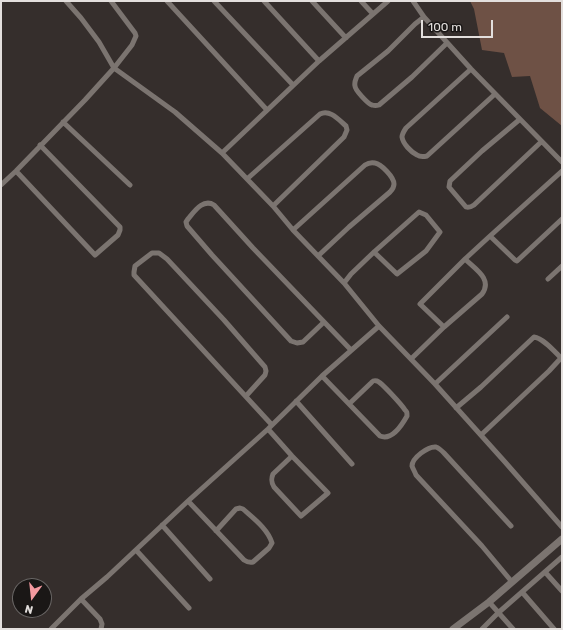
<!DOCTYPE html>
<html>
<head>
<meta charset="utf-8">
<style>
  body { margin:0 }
  #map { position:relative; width:563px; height:630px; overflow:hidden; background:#352e2c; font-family:Rubik,sans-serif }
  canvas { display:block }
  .frame { position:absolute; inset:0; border:2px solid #e3dfdd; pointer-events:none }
  .north { position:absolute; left:12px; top:578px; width:40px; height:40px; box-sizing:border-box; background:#1a1716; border:1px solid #6a6766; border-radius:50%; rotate:195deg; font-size:11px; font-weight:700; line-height:16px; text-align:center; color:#e3dfdd }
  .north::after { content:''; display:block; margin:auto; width:14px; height:18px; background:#f49aa0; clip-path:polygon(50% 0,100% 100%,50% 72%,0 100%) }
  .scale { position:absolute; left:421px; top:20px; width:72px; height:18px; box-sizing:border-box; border:2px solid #e3dfdd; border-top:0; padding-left:5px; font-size:12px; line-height:14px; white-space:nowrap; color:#e3dfdd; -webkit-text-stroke:3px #1a1716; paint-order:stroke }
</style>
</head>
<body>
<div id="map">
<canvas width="563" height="630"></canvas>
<div class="frame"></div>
<div class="north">N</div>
<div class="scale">100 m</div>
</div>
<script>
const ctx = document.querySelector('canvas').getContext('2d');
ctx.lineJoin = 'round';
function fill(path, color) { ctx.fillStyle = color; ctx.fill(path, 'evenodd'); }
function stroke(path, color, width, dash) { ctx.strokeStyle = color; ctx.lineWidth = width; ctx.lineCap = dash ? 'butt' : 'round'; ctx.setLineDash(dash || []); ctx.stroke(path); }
const green = new Path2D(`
  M470,1H562V126L540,108L530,76L512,77L504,53L482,50L474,9Z`);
const minor = new Path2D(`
  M66,1L81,18L99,42L114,68L132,45L136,36L135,33L111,1
  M167,1L267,110
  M214,1L293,85
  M264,1L319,61
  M312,1L346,38
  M361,1L373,14
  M413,1L424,17L471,69L562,162
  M424,17L415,24L388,51L357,76C356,79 354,82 355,86C355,90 368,104 372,105C375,106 376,106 379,105L412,77L447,43
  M471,69L406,128C404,131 402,134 402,137C403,144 411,152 417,155C420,157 423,157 427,156L495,94
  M519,120L482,151L450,181L449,187L466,207C469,208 471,207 474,205L541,142
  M63,122L130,185
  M222,153L319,61L388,1
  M16,171L95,255L118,235L120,230V227L40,145
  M562,171L490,236L515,260L517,261L562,219
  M247,179L320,114C330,109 339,120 346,126L347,130L344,137L273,206
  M1,185L16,171L85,100L114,68L175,112L222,153L273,206L293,230L344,283L379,326L435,384L505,462L562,527
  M293,230L365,165C368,163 371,162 375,163C381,164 394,177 394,184C394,187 392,190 390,192L349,227L318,256
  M465,259L490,236
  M548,279L562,266
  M344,283L351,274L374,252L419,212L426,215L440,232L426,251L397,274L374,252
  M324,322L303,342L297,343L291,341L212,255L187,226L186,222L188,219C194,212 203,198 214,205L253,248L351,350
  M411,359L444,327L482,294C493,279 475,269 465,259L420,304L444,327
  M322,376L380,436C392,441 402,425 407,416C407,412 407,412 405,410C402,405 381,382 377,381C373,380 373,381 371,383L349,404
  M435,384L507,317
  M246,396L265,375L266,371L265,367L224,320L167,259L159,253H152L135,266L134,272V275L272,425
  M296,401L352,464
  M456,408L481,387L534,337C543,338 555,352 561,358L549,371L481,435
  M268,429L292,456L328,493L301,516L274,487C271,482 271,479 273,474L292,456
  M188,501L244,560C247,562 249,563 253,562L269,548L272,543C268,529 253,518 243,509L240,508L236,509L216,531
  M162,525L210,579
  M511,526L444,453C442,451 439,448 436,447C428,446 412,458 412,466C413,469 415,472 416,475L482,546L512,582
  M136,550L189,608
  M545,572L562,591
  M522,592L554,629
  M81,599L100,619L102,624L101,629
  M489,602L513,629
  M51,629L81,599L107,577L188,501L268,429L322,376L379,326
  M482,629L498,613L562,557`);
const secondary = new Path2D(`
  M453,629L489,602L562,539`);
fill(green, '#6e5145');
stroke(minor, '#7b7470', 5);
stroke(secondary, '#7b7470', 7);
</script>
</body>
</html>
